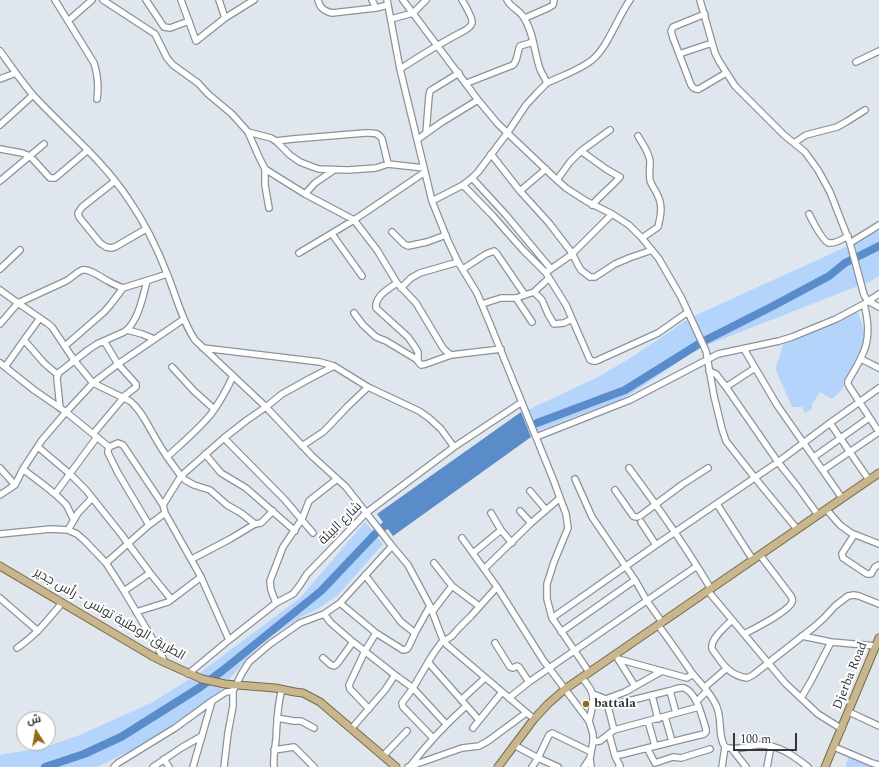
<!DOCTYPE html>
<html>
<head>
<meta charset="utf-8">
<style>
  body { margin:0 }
  #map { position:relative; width:879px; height:767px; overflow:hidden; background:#dfe6ee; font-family:Spectral,Cairo,serif }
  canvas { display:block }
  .north { position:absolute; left:16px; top:711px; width:40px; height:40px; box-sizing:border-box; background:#fff; border:1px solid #aeafb0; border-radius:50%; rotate:349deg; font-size:11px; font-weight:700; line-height:16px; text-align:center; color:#34373a }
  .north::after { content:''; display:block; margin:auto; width:14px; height:18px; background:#906d13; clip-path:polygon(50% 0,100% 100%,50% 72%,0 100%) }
  .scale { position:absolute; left:733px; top:733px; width:64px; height:18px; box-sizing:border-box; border:2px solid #34373a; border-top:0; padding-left:5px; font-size:12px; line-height:14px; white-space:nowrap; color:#34373a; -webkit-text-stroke:3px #fff; paint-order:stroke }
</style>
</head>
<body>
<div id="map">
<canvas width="879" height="767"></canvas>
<div class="north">ش</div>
<div class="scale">100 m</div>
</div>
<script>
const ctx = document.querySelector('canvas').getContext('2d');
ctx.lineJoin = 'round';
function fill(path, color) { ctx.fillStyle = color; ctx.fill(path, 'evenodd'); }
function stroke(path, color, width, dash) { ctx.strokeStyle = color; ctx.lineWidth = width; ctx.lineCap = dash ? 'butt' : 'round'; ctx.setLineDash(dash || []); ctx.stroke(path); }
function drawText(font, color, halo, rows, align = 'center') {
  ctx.font = font + ' Spectral,Cairo,serif'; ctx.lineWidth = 4; ctx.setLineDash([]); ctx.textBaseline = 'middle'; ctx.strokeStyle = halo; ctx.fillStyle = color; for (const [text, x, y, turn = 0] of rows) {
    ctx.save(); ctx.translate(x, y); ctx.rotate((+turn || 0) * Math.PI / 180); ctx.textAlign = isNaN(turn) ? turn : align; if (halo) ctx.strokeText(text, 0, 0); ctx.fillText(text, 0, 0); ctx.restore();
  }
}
const green = new Path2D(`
  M879,229V276L865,284L854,244Z
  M848,246L858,286L707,345L694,316Z
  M858,312L864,331L865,344L849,377L841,391L832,399L820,392L812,404V409L805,413L802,407H792L775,368L780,355L783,344Z
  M688,319L700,347L637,390L622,399L537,431L528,410L598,377L632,357Z
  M365,522L383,544L338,595L319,608L301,617L267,639L245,660L219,692L164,731L142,745L97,767H0V755L45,747L80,735L151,703L201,672L300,598Z
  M849,756L871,766V767H845Z`);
const water = new Path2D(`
  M521,412L531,437L393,536L377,514Z`);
const river = new Path2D(`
  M537,423L625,390L702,342L773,306L829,276L845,263L879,246
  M45,767L84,754L121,737L199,688L222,671L321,591L378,531L393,520`);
const minor = new Path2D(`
  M55,0L94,63C98,76 99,86 97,99
  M103,0L155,34L167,58L173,65L198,83L208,94L232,114L248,132L259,157L265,169V185L269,208
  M146,0L164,27L170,28L189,21
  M181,0L196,41L225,18L254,0
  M219,0L225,18
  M318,0C320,8 324,11 332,13L376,8
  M372,0L376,8L388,5
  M387,0L400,69L432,201L448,241L458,262L477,293L490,324L553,479L566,514L568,528L554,562L547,584V599L552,618L555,622L589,672
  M403,0L478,100L498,124L557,180L566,188L586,201L612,214L629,225L642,238L659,259L681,297L706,351L714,396L722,429L726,441L755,478L797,529
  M507,0C511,8 520,10 524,18C534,33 534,52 540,69C542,74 545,78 547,83
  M700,0L715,53L719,61L735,86L784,135L805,152L818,170L830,192L850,243L864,295L868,301L879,307
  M705,14L673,27L671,31L673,38L691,85C693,88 695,90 699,89L726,73
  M525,18L548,8L553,5L554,0
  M391,19L413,13L426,0
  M68,21L92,0
  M0,51C11,66 21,81 33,95C65,130 103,160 129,200C145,223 158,250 168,276C176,296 183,323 195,340L266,407L312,456L346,487L392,546L408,565L430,606L443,640L447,645L534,719
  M679,54L712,43
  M856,62L879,51
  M400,69C420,56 439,44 460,33C464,31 471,28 472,23C473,18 465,5 462,0
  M0,79L16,73
  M467,83L513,65C518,60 517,52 520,46L533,42
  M0,125L33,95
  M248,132L271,138L276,141L290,155L300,162L313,167L319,169L348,170L376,168L388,164L424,168
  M426,133L429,96L430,91L433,89L459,73
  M638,136C642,143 649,152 650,161C650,168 649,173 650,180C651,185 655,189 657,194C663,205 661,215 658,227L642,238
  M418,139L442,122L478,100
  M276,141L293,139L365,133C373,133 378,132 382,139L388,164
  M794,143L806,135L837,127L846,122L865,110
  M0,149L22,153L30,156L50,178H55L88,150
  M581,151L606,169L620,177C611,187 601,195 592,205
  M491,154L520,191L549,223L572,253L578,265L581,270L590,277H595L615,264L629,258L652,250
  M265,169L305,194L354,220L377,250L397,283L416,303L443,348L447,352L451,355L501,349
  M472,178L506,215L551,269
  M557,180L570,162L581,151L610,130
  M0,181L44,144
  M115,181L82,207L78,213L79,217L100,243L106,247L111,248L115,247L146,229
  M463,185L493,216L523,250L546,273L566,305L590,360L593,361H596L658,333L688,312
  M520,191L546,169
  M305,194L315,183L334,170
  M432,201L463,185L472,178L478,172L508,132L526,105L537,93L547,83C561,76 580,70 592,60C608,47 617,18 630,0
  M809,214C812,220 823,242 829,243C835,244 843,239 848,236
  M392,232L404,244L408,246L427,242L446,235
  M332,234L362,276
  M850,243L879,225
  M299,253L354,220L425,172
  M0,269L20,250
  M463,269L486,254L494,251L497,254L525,295
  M548,271L571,255L612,214
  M397,283C388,289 375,296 376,308L408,337L415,347L418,352V361
  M401,288L411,278L420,273L458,262
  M0,290L18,303L47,323L52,327L74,360L93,383L130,401C142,411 148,426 156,439C163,452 172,464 181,476L163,505
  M534,292L542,300L548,314L554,324L564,323L572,319
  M516,298L532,322
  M482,304L501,298H516L534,292L549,278
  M864,304C873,338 866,352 848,381V384L849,386L879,432
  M354,313L363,325L376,337L386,341L416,359L421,365L426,364L451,355
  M0,324L18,303L66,281C71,278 77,272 82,270C89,268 102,278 108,281C113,284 118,286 123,288
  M127,330L142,334L154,339
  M24,340L44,363L58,375
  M104,341L118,364L136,384V387L123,397
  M65,346L104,312L111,304L123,288L152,279L167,274
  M203,348L262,355L320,362L334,366L368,387L419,411L429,418L441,429L454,447
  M744,349L777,405L842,498
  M861,359L879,368
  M0,363L34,390L66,412L109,447
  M5,367L24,340L40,318
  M172,367L194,391L214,409
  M709,371L716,374L726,387L778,462L797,486L818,515
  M726,387L755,368
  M60,408L57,378L58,373L61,371L88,350L97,344L124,332C138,323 143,296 147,281
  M830,423L869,480
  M93,434L124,397
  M536,437L630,400L718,354L779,341L792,337L836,319L864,304L879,294
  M224,438L285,500L313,533
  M302,446L323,432L330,425L347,407L368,387
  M38,447L70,474L86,490L121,534L150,573L171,599
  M109,447L118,443L123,445L163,505L165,513L201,577L229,640
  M109,447L108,451V453L118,473L149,525
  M205,454L221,473L246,488L295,531
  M167,457C182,443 198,430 211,414C220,402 227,389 233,376
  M814,457L869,418
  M0,468L15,485
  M629,468C658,507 686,547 711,589
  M23,469C35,479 58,494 67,506C69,510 71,515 74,520
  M823,470L879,432
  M575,479L592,517L635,580L647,601L662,622
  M615,490L633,516C636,518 637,517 640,516L683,484L708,468
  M530,491L546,510
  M55,494L97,437
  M0,495L15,485L23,469L42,440L66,412L93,383L118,364L184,319
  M717,504L753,560
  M826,509L840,525L851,533L879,544
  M520,511L531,523
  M491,513L501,530L512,543
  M641,522L656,545
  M255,524L241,513L227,505L210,490L194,485L185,480L181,476L224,438L247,420L266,407L282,394L309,379L334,366
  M68,530L78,513L92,498
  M0,534L51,529L68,530L77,534L85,541L106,563L124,591L159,650L165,663
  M854,535L843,552L842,554L843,558L867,574H871L875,567L879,565
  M462,538L497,587L543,660L589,721L593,734V742L590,758L591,767
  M473,553L501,530
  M192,559L230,539L255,524L261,523L273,511
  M106,563L149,525L165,513
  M434,563L452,586L479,606
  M484,569L531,523L560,498
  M365,575L401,622L415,633
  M124,591L150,573
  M708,591L785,683L818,714L842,729
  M0,598L38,631
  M276,603L271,590L270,581L283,547L302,519L309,501L337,479
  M340,603L376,633L403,650L407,649L409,646L415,633L430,606
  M136,612L168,602L201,577
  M432,612L452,586
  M324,614L331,623L353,642L395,675L413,688L446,724
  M552,618L656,545L778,462L830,423L879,388
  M732,620C725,627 710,639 712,649C722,663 728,675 747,678L753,675L814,627L824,618L835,606L848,596L854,595L859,596L879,604
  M658,625C670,641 681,657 692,673C701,684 710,692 716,705C723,719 717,735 725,747C737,751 747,746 759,745C778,744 794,756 808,767
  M561,632L635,580
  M744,634C754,629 789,611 792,602C793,599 792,599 791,596L760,555
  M802,636L831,642L876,646
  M495,643L510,667L513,668L517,666L519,667L529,682
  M17,648C35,636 48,620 62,603
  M323,658L331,665L334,666L337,664L353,642
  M618,659L687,678L693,674
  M618,659L635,686
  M428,662L479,720
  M188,674L229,640L276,603L293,594L300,585L307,574L366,513L454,447L522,402
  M582,678C597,694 594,701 589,721
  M705,687L727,668
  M670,691L676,713
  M593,694L606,699L625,692L662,671
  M652,695L658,719
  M509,698L529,682L697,566
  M801,698L811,681L831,642
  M461,700L485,678
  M697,701L707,691
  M608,706C628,701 649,696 669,691C673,690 680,687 684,688C697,693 702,717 706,729V732L704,734C674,741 645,749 615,756L609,734
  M369,709L350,689L349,685L365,651L376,633
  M849,712L879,726
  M665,717L672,741
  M277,718L294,721H301L314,728
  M648,721L655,746
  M352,728L385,690L395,675
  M473,728L502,692
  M614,730L699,707
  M433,738L403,707L402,703L413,688L433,654L441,643L452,636L458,629L471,616L497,587
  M593,742L600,741L614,730L607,703
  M514,745L538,758L558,767
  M834,747L872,763L879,765
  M647,748L655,763L673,757L681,758L710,749
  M732,749L746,767
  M274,750L294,747L314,767
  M383,756L407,731
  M615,756L620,766L619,767
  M164,759L169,767
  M411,765C428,743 446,724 466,706
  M114,767L118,763L175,728L212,701
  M153,767L181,748L202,736
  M193,767L212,701L226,692L233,691
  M224,767L228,733L233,706V691L242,673L249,662L270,644L300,623L324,614L340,603L392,546
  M274,767C273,757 275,749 276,739C277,722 277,706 282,689
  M408,767L462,748L479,746L488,741L526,713
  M532,767L538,758L549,735L552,733L591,752
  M584,767L590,758
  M722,767L725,747
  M767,767L771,746`);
const major = new Path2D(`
  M0,566L152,656L166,663L202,679L225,684L275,688L295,692L303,693L320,702L396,767
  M498,767L534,719L548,704L565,689L879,473
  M825,767L879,638`);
const markers = [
  [586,704,4,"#906d13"]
];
const streetNames = [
  ["شارع البيئة",341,524,-45],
  ["الطريق الوطنية تونس - رأس جدير",109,615,30],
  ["Djerba Road",851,676,-68]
];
const poiNames = [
  ["battala",594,704]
];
fill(green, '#b5d4fc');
fill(water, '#5a8cc9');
stroke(river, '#5a8cc9', 8);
stroke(minor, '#8c929a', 8);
stroke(major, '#7c6a3f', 9);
stroke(minor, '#fff', 5.5);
stroke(major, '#c8b68e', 7);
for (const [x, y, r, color] of markers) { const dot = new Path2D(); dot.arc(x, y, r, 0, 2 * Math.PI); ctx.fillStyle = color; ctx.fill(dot); stroke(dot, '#fff', 1.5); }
drawText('13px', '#34373a', '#fff', streetNames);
drawText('bold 13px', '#34373a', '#fff', poiNames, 'left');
</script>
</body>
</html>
